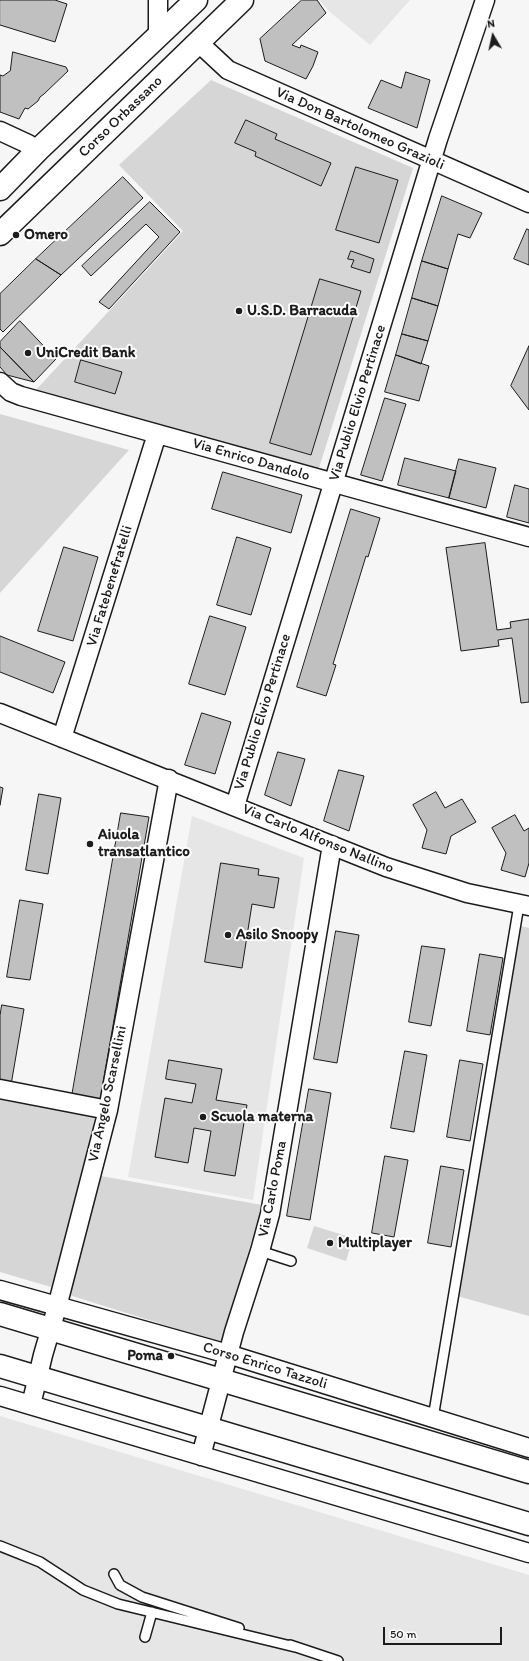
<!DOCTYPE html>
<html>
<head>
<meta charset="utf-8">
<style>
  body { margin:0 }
  #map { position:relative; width:529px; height:1661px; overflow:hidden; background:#f6f6f6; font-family:Itim,sans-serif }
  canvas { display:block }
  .north { position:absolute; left:473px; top:16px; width:40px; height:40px; -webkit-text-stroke:3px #fff; paint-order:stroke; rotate:351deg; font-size:11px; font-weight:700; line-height:16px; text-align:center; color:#1c1c1c }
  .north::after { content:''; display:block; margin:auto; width:14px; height:18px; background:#1c1c1c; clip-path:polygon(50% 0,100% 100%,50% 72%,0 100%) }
  .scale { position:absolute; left:383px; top:1627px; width:119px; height:18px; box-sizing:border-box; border:2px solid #1c1c1c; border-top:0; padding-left:5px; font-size:12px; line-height:14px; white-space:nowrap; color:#1c1c1c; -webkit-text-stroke:3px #fff; paint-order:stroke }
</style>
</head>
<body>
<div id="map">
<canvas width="529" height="1661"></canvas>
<div class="north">N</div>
<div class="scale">50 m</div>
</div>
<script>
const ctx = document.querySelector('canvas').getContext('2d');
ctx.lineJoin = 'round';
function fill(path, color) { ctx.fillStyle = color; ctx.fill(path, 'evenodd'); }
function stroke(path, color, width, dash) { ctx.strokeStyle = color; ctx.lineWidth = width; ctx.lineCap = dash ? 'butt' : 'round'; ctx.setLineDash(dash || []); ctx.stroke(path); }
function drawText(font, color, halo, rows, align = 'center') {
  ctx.font = font + ' Itim,sans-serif'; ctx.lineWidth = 4; ctx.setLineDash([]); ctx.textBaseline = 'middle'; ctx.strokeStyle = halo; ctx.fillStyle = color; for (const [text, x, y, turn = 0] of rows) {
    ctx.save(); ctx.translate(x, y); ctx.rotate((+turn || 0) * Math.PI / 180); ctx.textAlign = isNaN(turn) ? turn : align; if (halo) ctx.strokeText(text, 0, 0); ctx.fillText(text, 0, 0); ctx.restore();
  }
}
const built = new Path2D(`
  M319,0H410L370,45L331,13Z
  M192,816L304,858L253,1200L128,1177Z
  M0,1416L529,1575V1661H0Z`);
const green = new Path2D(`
  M211,80L413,168L319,468L35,391L183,231L119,165Z
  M0,414L129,450L0,593Z
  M520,926L529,928V1316L457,1296Z
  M0,1097L95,1114L87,1165L51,1287L0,1272Z
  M101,1176L262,1205L222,1343L66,1294Z
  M314,1226L353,1238L346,1261L307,1248Z`);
const building = new Path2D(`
  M0,0H55L67,4L55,42L0,25Z
  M302,0H317L326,13L292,45L300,48L301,45L318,52L313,66L306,79L265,61L260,39Z
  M13,52L66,67L68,71L44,94L40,97L38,101L28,109L25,108L19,119L0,112V75L3,76L10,71Z
  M406,72L430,80L417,128L368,108L381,80L401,88Z
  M246,120L277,134L275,139L331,163L321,186L255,156L256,152L235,143Z
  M356,167L398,180L379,243L336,230Z
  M123,177L143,198L61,275L36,259Z
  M442,196L482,213L470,238L458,234L448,269L422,261Z
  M150,202L180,232L109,309L99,302L159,237L146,224L91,276L82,266Z
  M527,229L529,230V265L514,259Z
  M351,251L374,259L370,273L351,267L354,260L348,259Z
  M36,259L61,275L3,332L0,329V294Z
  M422,261L448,269L438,306L412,298Z
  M320,279L361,291L311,455L270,443Z
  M412,298L438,306L428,341L402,334Z
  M20,321L56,359L34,382L0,347V342Z
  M402,334L428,341L421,364L396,355Z
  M529,346V410L511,386Z
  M0,347L34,382L7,375L0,367Z
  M396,355L429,366L419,401L385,392Z
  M81,360L122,372L115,394L75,382Z
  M385,398L406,404L382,481L361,475Z
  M405,458L456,471L449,498L398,485Z
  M459,459L496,468L486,508L449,498Z
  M223,472L302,495L291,533L212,509Z
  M515,485L529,489V523L507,517Z
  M351,509L380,518L368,557L366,556L333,664L336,665L326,696L297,687Z
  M237,537L271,548L251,615L217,605Z
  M485,543L497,630L511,628L510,622L529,619V702L521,703L512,638L498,640L499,646L461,651L446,548Z
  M64,547L98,557L73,641L38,631Z
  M210,616L246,627L225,695L189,684Z
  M0,636L65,662L53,693L0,672Z
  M202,713L231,722L215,774L185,765Z
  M278,752L305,759L291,806L265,795Z
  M339,770L364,776L349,831L324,821Z
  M0,787L3,788L0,805Z
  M436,792L445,808L462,799L476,822L451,836L446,854L422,848L427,830L413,805Z
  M39,794L61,798L48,874L26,870Z
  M121,813L149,817L100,1101L72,1096Z
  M515,815L524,831L529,828V863L525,877L501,870L506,853L492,828Z
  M221,863L259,869L258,875L279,878L274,908L252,904L242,968L205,962Z
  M20,900L43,904L30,980L7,977Z
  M336,931L359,935L337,1063L314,1059Z
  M422,946L445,949L431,1026L409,1022Z
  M480,954L503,958L490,1035L467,1031Z
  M2,1005L24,1009L11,1085L0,1083V1016Z
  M405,1051L427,1055L414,1132L391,1128Z
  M169,1060L222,1069L216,1100L247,1105L235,1176L204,1171L211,1131L194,1128L188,1163L155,1157L165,1098L192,1103L196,1084L166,1079Z
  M460,1060L483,1064L470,1141L447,1137Z
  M309,1089L331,1093L310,1220L287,1216Z
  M385,1156L408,1160L394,1237L372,1233Z
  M441,1166L464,1170L451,1247L428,1243Z`);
const lane = new Path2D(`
  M260,1251L291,1261
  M433,1418L519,905
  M0,1546L40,1562L83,1590L118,1604L295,1647
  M114,1574L120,1585L142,1597L239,1628
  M145,1637L152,1612
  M290,1645L338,1661`);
const street = new Path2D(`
  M158,36V0
  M199,43L228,70L529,203
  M0,131L28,144L38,150
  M0,382L11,392L21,396L529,537
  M0,713L386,867L467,893L529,906
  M62,738L157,434
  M235,806L438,139L485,0
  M0,1089L108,1110
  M0,1290L228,1354L529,1448
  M0,1396L529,1553
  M31,1405L43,1355L57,1307L108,1110L169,779
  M201,1456L234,1332L260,1251L270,1214L332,845`);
const secondary = new Path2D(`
  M0,1314L529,1472
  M0,1366L529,1524`);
const primary = new Path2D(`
  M0,189L38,150L196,0
  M0,234L242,0`);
const markers = [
  [16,235,4,"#1c1c1c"],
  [239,311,4,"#1c1c1c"],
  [28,353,4,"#1c1c1c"],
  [90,844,4,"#1c1c1c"],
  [228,935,4,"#1c1c1c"],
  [203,1117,4,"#1c1c1c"],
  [330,1243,4,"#1c1c1c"],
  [171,1356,4,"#1c1c1c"]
];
const streetNames = [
  ["Corso Orbassano",121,117,-44],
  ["Via Don Bartolomeo Grazioli",360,129,24],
  ["Via Publio Elvio Pertinace",358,403,-73],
  ["Via Enrico Dandolo",251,460,16],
  ["Via Fatebenefratelli",110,586,-73],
  ["Via Publio Elvio Pertinace",263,712,-73],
  ["Via Carlo Alfonso Nallino",318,839,22],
  ["Via Angelo Scarsellini",108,1094,-78],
  ["Via Carlo Poma",273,1189,-79],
  ["Corso Enrico Tazzoli",265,1366,17]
];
const poiNames = [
  ["Omero",24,235],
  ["U.S.D. Barracuda",247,311],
  ["UniCredit Bank",36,353],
  ["Aiuola",98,835],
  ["transatlantico",98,852],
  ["Asilo Snoopy",236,935],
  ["Scuola materna",211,1117],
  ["Multiplayer",338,1243],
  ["Poma",163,1356,"right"]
];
fill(built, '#e6e6e6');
fill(green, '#d6d6d6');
fill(building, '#c0c0c0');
stroke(building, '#1c1c1c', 1);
stroke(lane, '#1c1c1c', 12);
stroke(street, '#1c1c1c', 21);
stroke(secondary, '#1c1c1c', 25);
stroke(primary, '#1c1c1c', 25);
stroke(lane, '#fff', 9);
stroke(street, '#fff', 18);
stroke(secondary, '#fff', 22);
stroke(primary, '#fff', 22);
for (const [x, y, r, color] of markers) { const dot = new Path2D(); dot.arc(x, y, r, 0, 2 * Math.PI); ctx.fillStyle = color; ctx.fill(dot); stroke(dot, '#fff', 1.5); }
drawText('15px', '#1c1c1c', '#fff', streetNames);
drawText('bold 15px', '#1c1c1c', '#fff', poiNames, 'left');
</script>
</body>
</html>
